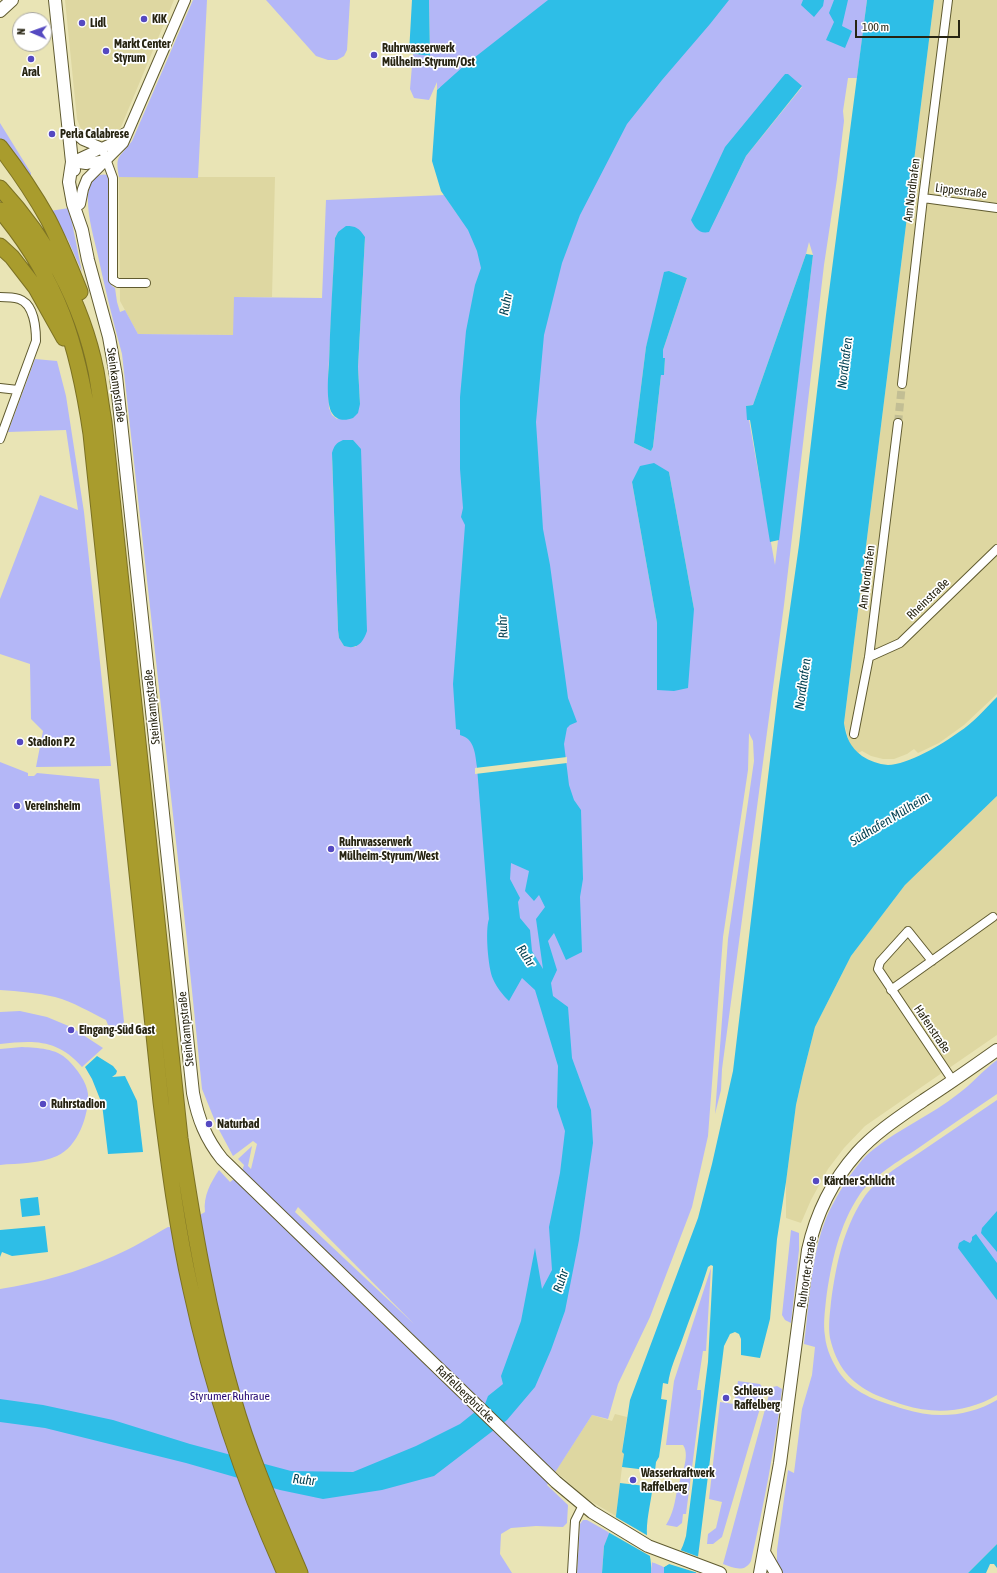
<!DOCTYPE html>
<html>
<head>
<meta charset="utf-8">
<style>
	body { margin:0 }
	#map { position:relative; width:997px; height:1573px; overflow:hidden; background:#e9e4b5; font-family:"Asap Condensed",sans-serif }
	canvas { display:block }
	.north { position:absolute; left:12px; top:12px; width:40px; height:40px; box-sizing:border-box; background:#fff; border:1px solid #a9a7a0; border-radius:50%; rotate:272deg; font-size:11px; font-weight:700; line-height:16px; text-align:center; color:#272412 }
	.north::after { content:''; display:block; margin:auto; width:14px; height:18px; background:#5549c1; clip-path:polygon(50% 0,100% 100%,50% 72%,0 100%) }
	.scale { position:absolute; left:855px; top:20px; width:105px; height:18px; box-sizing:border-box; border:2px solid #272412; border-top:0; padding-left:5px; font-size:12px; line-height:14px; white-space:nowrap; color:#272412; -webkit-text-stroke:3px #fff; paint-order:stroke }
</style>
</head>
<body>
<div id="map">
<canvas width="997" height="1573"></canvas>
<div class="north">N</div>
<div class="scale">100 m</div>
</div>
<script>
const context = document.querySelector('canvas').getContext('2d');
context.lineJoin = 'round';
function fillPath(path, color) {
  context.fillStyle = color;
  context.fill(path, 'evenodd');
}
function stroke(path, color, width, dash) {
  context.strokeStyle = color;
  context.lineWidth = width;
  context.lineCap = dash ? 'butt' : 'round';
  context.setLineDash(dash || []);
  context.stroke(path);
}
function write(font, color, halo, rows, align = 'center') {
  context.font = font + ' "Asap Condensed",sans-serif';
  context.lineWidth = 3.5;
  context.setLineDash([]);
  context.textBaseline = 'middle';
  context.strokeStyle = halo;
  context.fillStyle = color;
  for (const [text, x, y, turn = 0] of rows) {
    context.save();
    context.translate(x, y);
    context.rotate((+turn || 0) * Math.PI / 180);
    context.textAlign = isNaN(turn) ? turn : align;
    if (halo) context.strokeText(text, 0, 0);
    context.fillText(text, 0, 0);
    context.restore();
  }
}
const built = new Path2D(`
	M65,0H174L121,127L115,134L103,139H98L84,132L80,127L77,119Z
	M934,0H997V694L964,725L939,743L918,753L914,749L907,754L894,759H883L871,756L862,751L858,753L850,745L844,723Z
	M119,177H275L272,297H234V335L138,334L120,301Z
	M997,796V1035L865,1126L844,1148L828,1169L811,1200L801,1223L786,1218V1182L796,1105L803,1074L815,1027L851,956L905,885Z
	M615,1414L627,1417L622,1451L624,1454L622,1467L616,1516L582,1496L565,1479L555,1472L592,1415L612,1421Z`);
const green = new Path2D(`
	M193,0H207L198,178L119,177C115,154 119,159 132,141Z
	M266,0H350L347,50L344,56L337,60H328L316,56Z
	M429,0H867L857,78H848L843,111L844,121L837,179L824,265L784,605L722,1069L721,1090L715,1114L728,939L754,761L753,741L749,733L748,770L723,937L708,1136L692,1207L650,1317L618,1384L608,1419L592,1415L547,1485L568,1505L567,1523L563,1527L536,1526L511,1528L501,1534L500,1554L512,1573H0V1289C39,1283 78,1272 114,1256C133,1248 150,1237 168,1227L177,1228L205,1212C203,1196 211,1182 219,1170L230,1182L234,1179L238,1183L244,1165L238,1159L252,1146L248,1166L251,1169L257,1144L253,1141L233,1156L217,1126L202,1089L186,932L122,354C113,321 105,289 98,256C94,238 88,219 88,201C87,189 93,171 108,175L109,281L112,286L115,288L117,302L120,312L125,310L138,334L233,335L234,297L322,298L326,200L444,195L460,218L440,87L437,90V82L429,100L414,98L410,89L413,54L430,55ZM785,74L802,87L746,156L709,232ZM338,232L365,237L358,367L360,404L337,419L332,415L329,408L328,380L335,238ZM809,242L813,255L775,565L749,420L746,406L753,405L806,254ZM669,271L687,278L663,350V358L665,359L664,375H661L653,447L651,451L634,443L646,347ZM332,453L356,647L344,646L339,638L338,630ZM669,472L694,609L657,690V623L632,482ZM298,1207L414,1324L295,1212Z
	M0,123L31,173V180L0,138Z
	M69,208L82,272L68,240L50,211Z
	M35,359L57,361L66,396L84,512L111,766L36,767L43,731L31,719L30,664L0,654V599L40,495L78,510L66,430L8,432Z
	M0,762L28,773V776H34L37,773L99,779L124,1022L120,1027L108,1025L106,1020C90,1012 73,1002 55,997C37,993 19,991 0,990Z
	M20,1011L47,1017L71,1027L103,1048L82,1067C58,1039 34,1040 0,1044V1012Z
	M22,1047C38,1048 56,1048 68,1060C76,1068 87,1082 88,1094C89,1115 78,1147 57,1156C40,1164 18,1163 0,1165V1049Z
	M997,1060V1094C970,1112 943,1131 917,1149C900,1160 872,1177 860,1194C839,1225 831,1263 826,1300C825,1311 823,1324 825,1336C826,1349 833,1364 841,1375C856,1395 881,1402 904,1409C935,1419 968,1417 997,1400V1544L968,1573H783L777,1562V1550L788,1470L794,1473L802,1409L812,1375L815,1347L804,1344C809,1308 811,1258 824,1224C829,1209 838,1195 846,1181C854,1170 863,1157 874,1149C900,1128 932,1115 958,1094C972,1084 983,1070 997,1060Z
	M997,1100V1395C969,1412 935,1415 904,1405C882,1398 861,1391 846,1373C838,1363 833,1351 830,1338C828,1326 830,1313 831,1302C836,1265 843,1230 863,1199C875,1180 901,1165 919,1153C945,1135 971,1118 997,1100Z
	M791,1230L799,1233V1250L791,1323L785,1320L782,1315Z
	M711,1268L706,1351H703L697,1390H701V1398L686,1514H683L682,1523L677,1527L666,1525C673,1514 675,1502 677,1490C680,1478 691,1456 683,1445H666L674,1381Z
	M738,1381L760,1384L764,1389L763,1398L722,1537L713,1544H707L708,1534L716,1528L722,1502L709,1499L720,1402L734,1404Z
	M777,1386L782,1389C775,1447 764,1504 751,1561C745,1573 733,1568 723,1564L770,1391L773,1387Z
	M583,1520H587L610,1533L604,1546L602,1573H577L580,1524Z
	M652,1562L664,1567V1573H651Z`);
const water = new Path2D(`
	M412,0H429L430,56L409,53Z
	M548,0H729L710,24L662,80L627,124L580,215L562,263L544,335L536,422L543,529L550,565L568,698L577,722L570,725L567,728L564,744L569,785L574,800L581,810L583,879L580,897L582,952L566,960L554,933L548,941L557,970L551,983L553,996L568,1007L572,1058L591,1110L593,1143L579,1240L565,1311L551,1350L535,1387L507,1420L434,1476L382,1490L323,1499L280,1490L186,1463L45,1428L0,1422V1399L43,1405L113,1420L190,1444L291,1471L353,1472L416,1446L460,1424L485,1404L488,1396L503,1384L501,1376L521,1321L535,1248L542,1289L552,1270L549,1227L560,1173L565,1131L557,1107L558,1066L535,990L522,978L509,1001C502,994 497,988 493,979C488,968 485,929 489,919L477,767C475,754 475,739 460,735V730L456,729L453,684L465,525L461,517L463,508L460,469V397L466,331L475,285L481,268L477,251L468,230L441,191L432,161L437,90L465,65ZM511,863L529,871L525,891L534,901L539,895L545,907L536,919L543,969L532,951L530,930L520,918L518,902L520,898L510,879Z
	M803,0H824L823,6L814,17L801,5Z
	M834,0H848L842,26L852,31L845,48L826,40L834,22L829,13Z
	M867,0H934L844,723C846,737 850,747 862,756C870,761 878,764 888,765C907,765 943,744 959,732C973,723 985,709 997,697V796L905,885L851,956L815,1027L803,1074L796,1105L786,1182L777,1239L770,1319L760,1358L741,1355V1339L739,1334L735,1332L730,1334L724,1346L696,1573H664V1567C678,1559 682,1550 686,1536L708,1362L713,1266L711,1265L708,1267C700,1293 690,1317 681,1343C676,1356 670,1369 668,1384L663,1383L661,1399L667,1400L659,1457L656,1462L655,1471L622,1467L624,1454L622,1452L630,1400L698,1218L712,1164L733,1071L778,693L799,545L826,315Z
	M785,74H788L802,86L746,156L709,232C699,234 695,228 691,220L725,147Z
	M346,226C356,226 359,228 365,237L358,367L360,404L358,413L353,418C345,421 337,421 332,413C326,403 328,376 329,364C330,322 333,280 335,238L338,232Z
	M806,254L813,255L779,540L770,542L750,420H747L746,406L753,405Z
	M669,271L687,278L663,350V358H665L664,375H661L653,447L651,451L634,443L646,347L664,272Z
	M343,440H353L361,449L367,631C363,643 357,650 344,646L339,638L338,630L332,453C334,446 336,443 343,440Z
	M654,463L669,472L694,609L688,688L674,691L657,690V623L632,482L640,466Z
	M97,1056L113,1066L117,1071L116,1074L112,1077L125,1076L137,1101L143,1152L108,1154L102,1104L92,1079L85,1067Z
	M38,1197L40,1215L22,1217L20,1199Z
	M997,1211V1252L981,1233L982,1228Z
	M45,1226L48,1252L12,1256L2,1252L0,1257V1230Z
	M976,1234L997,1263V1300L958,1248L959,1243L964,1240L970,1243L972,1240V1237Z
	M620,1483L654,1487L652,1492C650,1506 646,1522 647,1536C648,1548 652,1560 651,1573H602L604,1546L616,1516Z
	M997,1544V1568L994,1564H990L986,1573H968Z`);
const pier = new Path2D(`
	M567,757V763L475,774V768Z
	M614,1516L650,1537L654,1563L652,1562L650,1556L608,1532Z
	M680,1550L699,1557L698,1573L669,1564L664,1567L662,1566Z`);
const minorTunnel = new Path2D(`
	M898,423L902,384`);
const minor = new Path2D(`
	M102,148L113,178V280L118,283H146
	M923,198L997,208
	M0,297C6,297 13,297 19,299C34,304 36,328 36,341L0,439
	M902,384L923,198L948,0
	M0,388L18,390
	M869,657L900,643L997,549
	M854,734L869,657L898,423
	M932,961L908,931L880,962L878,969L953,1081
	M891,990L993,917
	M572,1573L575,1521L583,1505`);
const tertiary = new Path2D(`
	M69,128L83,140L102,148
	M72,162L115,142L125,133
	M72,162L86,164L105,160
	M80,204L83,189L87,179L123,143L185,0`);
const secondary = new Path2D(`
	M55,0L72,162L74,170
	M0,11L12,0
	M72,162L69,182L73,204L82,230L88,260L109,337L116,376L193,1093C198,1119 206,1139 222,1159L556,1482L592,1512L648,1546L720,1573
	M765,1554L776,1573
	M760,1573L780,1463L808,1250C816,1214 833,1180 857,1153C876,1132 901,1116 924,1100C949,1084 973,1067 997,1050`);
const motorway = new Path2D(`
	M0,147C17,169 34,194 48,219C60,242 70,267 80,292
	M0,188C47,239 82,302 96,371C99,388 101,405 104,422L180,1138C193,1225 208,1313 233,1398C250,1458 276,1516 300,1573
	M0,210C59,280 78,345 91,434L161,1102C169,1165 177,1228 191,1290C212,1387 244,1482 285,1573
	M0,246L12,257L36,288L64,338`);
const markers = [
	[144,19,4,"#5549c1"],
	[82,23,4,"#5549c1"],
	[106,51,4,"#5549c1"],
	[374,55,4,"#5549c1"],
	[31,59,4,"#5549c1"],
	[52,134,4,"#5549c1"],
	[20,742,4,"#5549c1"],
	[17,806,4,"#5549c1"],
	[331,849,4,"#5549c1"],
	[71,1030,4,"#5549c1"],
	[43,1104,4,"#5549c1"],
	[209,1124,4,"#5549c1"],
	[816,1181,4,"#5549c1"],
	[726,1398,4,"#5549c1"],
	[633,1480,4,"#5549c1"]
];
const poiNames = [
	["KiK",152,19],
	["Lidl",90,23],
	["Markt Center",114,44],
	["Styrum",114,58],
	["Ruhrwasserwerk",382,48],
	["Mülheim-Styrum/Ost",382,62],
	["Aral",31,72,"center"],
	["Perla Calabrese",60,134],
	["Stadion P2",28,742],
	["Vereinsheim",25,806],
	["Ruhrwasserwerk",339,842],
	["Mülheim-Styrum/West",339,856],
	["Eingang-Süd Gast",79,1030],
	["Ruhrstadion",51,1104],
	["Naturbad",217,1124],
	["Kärcher Schlicht",824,1181],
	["Schleuse",734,1391],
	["Raffelberg",734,1405],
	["Wasserkraftwerk",641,1473],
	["Raffelberg",641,1487]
];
const streetNames = [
	["Am Nordhafen",912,190,-83],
	["Lippestraße",961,191,7],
	["Steinkampstraße",116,385,82],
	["Am Nordhafen",867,577,-83],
	["Rheinstraße",928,599,-44],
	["Steinkampstraße",152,707,-96],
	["Steinkampstraße",186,1029,-96],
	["Hafenstraße",932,1029,56],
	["Ruhrorter Straße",807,1272,-81],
	["Raffelbergbrücke",465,1394,44]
];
const parkNames = [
	["Styrumer Ruhraue",230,1396]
];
const waterNames = [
	["Ruhr",506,304,-79],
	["Nordhafen",845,363,-83],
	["Ruhr",503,627,-93],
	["Nordhafen",803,684,-82],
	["Südhafen Mülheim",890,819,-31],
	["Ruhr",526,956,57],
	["Ruhr",561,1281,-71],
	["Ruhr",304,1480,6]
];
fillPath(built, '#ded7a1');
fillPath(green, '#b4b7f7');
fillPath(water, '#2ebee7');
fillPath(pier, '#e9e4b5');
stroke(minorTunnel, '#c2be94', 8, [8, 4]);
stroke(minor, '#605b30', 10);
stroke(tertiary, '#605b30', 12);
stroke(secondary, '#605b30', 14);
stroke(motorway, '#7c7224', 17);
stroke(minor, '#fff', 8);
stroke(tertiary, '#fff', 10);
stroke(secondary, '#fff', 12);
stroke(motorway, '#a99c2d', 15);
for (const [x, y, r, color] of markers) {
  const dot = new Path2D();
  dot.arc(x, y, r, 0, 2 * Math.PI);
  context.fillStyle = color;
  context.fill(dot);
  stroke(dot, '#fff', 1.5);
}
write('bold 12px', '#272412', '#fff', poiNames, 'left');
write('12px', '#272412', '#fff', streetNames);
write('12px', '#250772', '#fff', parkNames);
write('italic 13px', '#044253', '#fff', waterNames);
</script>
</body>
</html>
